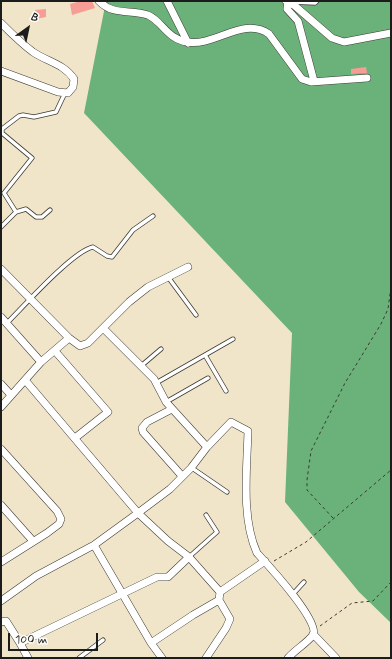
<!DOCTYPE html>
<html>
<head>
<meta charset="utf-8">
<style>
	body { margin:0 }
	#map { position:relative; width:392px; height:659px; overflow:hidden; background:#f0e5c9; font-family:Mynerve,sans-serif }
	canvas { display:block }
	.frame { position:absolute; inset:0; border:2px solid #1c1c1c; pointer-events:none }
	.north { position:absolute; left:8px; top:8px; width:40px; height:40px; -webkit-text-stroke:3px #fdfcf7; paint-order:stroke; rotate:33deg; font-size:11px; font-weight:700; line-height:16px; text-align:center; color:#1c1c1c }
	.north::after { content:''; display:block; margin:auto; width:14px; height:18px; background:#1c1c1c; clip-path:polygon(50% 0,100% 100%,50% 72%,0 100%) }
	.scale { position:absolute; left:8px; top:633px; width:90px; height:18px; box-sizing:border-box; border:2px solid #1c1c1c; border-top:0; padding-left:5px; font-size:12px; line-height:14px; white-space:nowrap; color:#1c1c1c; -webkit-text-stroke:3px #fdfcf7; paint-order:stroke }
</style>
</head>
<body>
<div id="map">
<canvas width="392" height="659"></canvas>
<div class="frame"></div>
<div class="north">B</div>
<div class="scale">100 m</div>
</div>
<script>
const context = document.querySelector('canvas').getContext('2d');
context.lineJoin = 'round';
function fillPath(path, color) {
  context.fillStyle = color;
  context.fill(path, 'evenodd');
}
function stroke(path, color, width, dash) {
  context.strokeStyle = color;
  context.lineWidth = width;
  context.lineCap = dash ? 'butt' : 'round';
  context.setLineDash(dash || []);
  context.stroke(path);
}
const forest = new Path2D(`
	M106,1H391V623L359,592L285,502L292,333L84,113Z`);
const building = new Path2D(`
	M81,1H92L95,8L72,15L70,4Z
	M46,9V17L36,19L35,10Z
	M366,67L367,73L351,74V69Z`);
const path = new Path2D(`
	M391,233V238
	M333,518L307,490V480L311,451L345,383L381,324L388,309L391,287
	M274,561L306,542L391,470
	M320,626L352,603L373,601L391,582`);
const lane = new Path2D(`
	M291,2L315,3L317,1
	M16,212L4,193L32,158L2,133V129L19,116L23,115L34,117L56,112L65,93
	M1,227L16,212L26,209L36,217H42L50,210
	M168,277L196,315
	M7,323C24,306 73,251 93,247L107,256L112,257L133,230L153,216
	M205,355L226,391
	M141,366L161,349
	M156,383L233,339
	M166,402L208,378
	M192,468L227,492
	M189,557L217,532L206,515
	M293,594L304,582
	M79,658L103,640`);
const street = new Path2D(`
	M99,1C113,16 131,9 148,15C163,22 167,39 187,42C215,47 243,16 269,34L302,79L311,82L367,78
	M167,1L188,43
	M286,1L295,6L332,38L344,42L391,33
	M288,1L287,9L298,21L314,81
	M1,23C11,33 21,43 33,52C48,62 64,64 74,79L73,87L68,93L58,92L1,71
	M1,269L69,338L80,346L88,343L129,302L148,287L188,267
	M1,317L41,362L1,407
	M55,351L108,412L75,438
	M41,362L69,338
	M25,380L138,513L168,541L189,557L220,592
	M1,384L11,395
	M172,409L147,422L142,428L143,432L182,476
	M207,447L231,422L248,431C247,469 241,518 257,553C267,564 321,622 313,635C307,643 295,650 288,658
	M1,449L57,511L61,519L59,524L47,533L1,562
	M1,505L33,541
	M94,545L151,643L162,658
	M1,601L36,576L94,545L138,513L170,489L191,468L207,447L166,402L154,379L103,328
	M1,622L6,621L20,643
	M313,634L336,658
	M151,643L193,615L219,600L220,592L265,561
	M28,658L20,643L157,577H168L189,557
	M206,658L226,628L230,619L219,600`);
fillPath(forest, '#6ab279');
fillPath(building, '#f89d95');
stroke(lane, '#3c3a36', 5);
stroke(street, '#3c3a36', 8);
stroke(path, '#3c3a36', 1, [3, 3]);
stroke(lane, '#fff', 3.5);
stroke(street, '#fff', 7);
</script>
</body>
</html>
